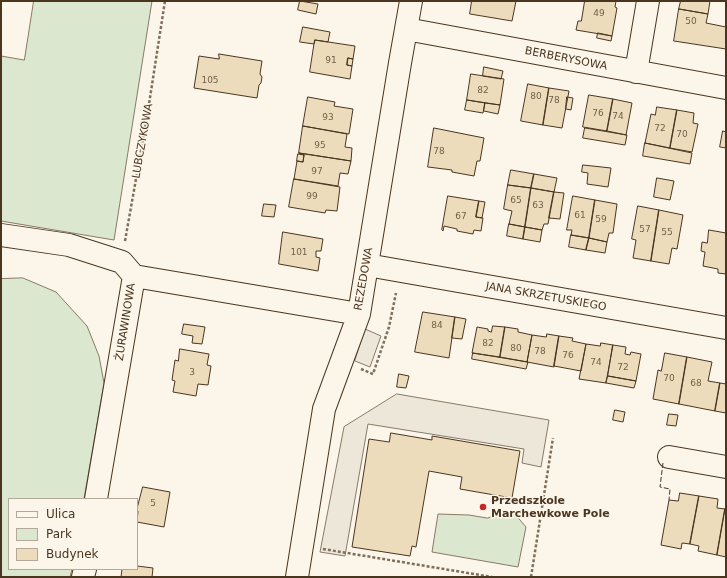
<!DOCTYPE html>
<html>
<head>
<meta charset="utf-8">
<style>
	body { margin:0 }
	#map { position:relative; width:727px; height:578px; overflow:hidden; background:#fbf6e9; font-family:"DejaVu Sans",sans-serif }
	canvas { display:block }
	.frame { position:absolute; inset:0; border:2px solid #4a3520; pointer-events:none }
	.legend { position:absolute; left:8px; top:498px; width:130px; height:72px; box-sizing:border-box; background:#fbf6e9; border:1px solid #b4a999; margin:0; padding:5px 7px; list-style:none; font-size:12px; color:#4a3520 }
	.legend li { display:flex; align-items:center; gap:8px; height:20px }
	.legend b { width:20px; border:1px solid #b4a999 }
</style>
</head>
<body>
<div id="map">
<canvas width="727" height="578"></canvas>
<div class="frame"></div>
<ul class="legend">
<li><b style="height:5px;background:#fbf6e9"></b>Ulica</li>
<li><b style="height:11px;background:#dce7d0"></b>Park</li>
<li><b style="height:11px;background:#ecdcbc"></b>Budynek</li>
</ul>
</div>
<script>
const context = document.querySelector('canvas').getContext('2d');
context.lineJoin = 'round';
function fillPath(path, color) {
  context.fillStyle = color;
  context.fill(path, 'evenodd');
}
function stroke(path, color, width, dash) {
  context.strokeStyle = color;
  context.lineWidth = width;
  context.lineCap = dash ? 'butt' : 'round';
  context.setLineDash(dash || []);
  context.stroke(path);
}
function write(font, color, halo, rows, align = 'center') {
  context.font = font + ' "DejaVu Sans",sans-serif';
  context.lineWidth = 3;
  context.setLineDash([]);
  context.textBaseline = 'middle';
  context.strokeStyle = halo;
  context.fillStyle = color;
  for (const [text, x, y, turn = 0] of rows) {
    context.save();
    context.translate(x, y);
    context.rotate((+turn || 0) * Math.PI / 180);
    context.textAlign = isNaN(turn) ? turn : align;
    if (halo) context.strokeText(text, 0, 0);
    context.fillText(text, 0, 0);
    context.restore();
  }
}
const green = new Path2D(`
	M34,1H152L114,240L1,221V56L24,60Z
	M23,278L56,292L87,326L99,356L104,383L84,499H9V569H72L70,577H1V279Z
	M506,512L514,513L526,527L518,567L432,552L438,514L469,515L487,518Z`);
const parking = new Path2D(`
	M365,329L381,336L370,367L355,361Z
	M397,394L549,420L541,467L522,463L524,449L368,424L345,556L320,552L344,427Z`);
const building = new Path2D(`
	M300,1L318,4L316,14L298,10Z
	M472,1H516L512,21L470,14Z
	M585,1H616L615,7L617,8L612,36L576,30L578,21H581Z
	M681,1H710L708,14L679,9Z
	M679,9L708,14L706,23L726,27V49L674,41Z
	M303,27L330,32L328,42L315,40L314,44L300,42Z
	M598,33L612,36L611,41L597,38Z
	M315,40L355,46L353,59L348,58L347,65L352,66L350,79L310,72Z
	M219,54L262,61L260,74L262,77L261,83L259,85L257,98L194,88L199,56L219,59Z
	M348,58L353,59L352,66L347,65Z
	M484,67L503,71L501,79L483,76Z
	M471,74L504,79L500,105L467,100Z
	M528,84L549,88L543,125L521,121Z
	M549,88L569,91L562,128L543,125Z
	M589,95L613,99L607,131L583,127Z
	M308,97L335,102L334,106L353,109L349,134L303,126Z
	M567,97L573,98L571,110L566,109Z
	M613,99L632,103L626,135L607,131Z
	M467,100L485,103L483,113L465,110Z
	M485,103L500,105L498,114L484,111Z
	M657,107L677,110L670,148L645,143L651,114L655,115Z
	M677,110L694,113L693,123L698,124L692,152L670,148Z
	M303,126L347,134L345,147L352,148L351,161L299,153Z
	M434,128L484,138L480,161H477L474,176L452,172V170L428,167Z
	M585,128L627,135L625,145L583,138Z
	M723,131L726,132V148L720,147Z
	M645,143L692,153L690,164L643,156Z
	M299,153L351,161L348,174L340,173L338,186L294,179L297,161L303,162L304,155Z
	M298,154L304,155L303,162L297,161Z
	M583,165L611,168L608,187L587,184L588,173L582,172Z
	M511,170L534,174L531,188L508,185Z
	M534,174L557,178L554,192L531,188Z
	M657,178L674,181L670,200L654,197Z
	M294,179L340,187L337,211L326,210L325,213L289,207Z
	M508,185L531,188L525,227L509,224L512,211L504,209Z
	M531,188L554,192L548,224H544L542,230L525,227Z
	M554,192L564,193L560,219L549,218Z
	M448,196L479,201L476,217L483,218L481,231L474,230L473,234L457,231V229L444,226L443,231L442,230Z
	M573,196L595,200L589,238L571,235L572,230H567Z
	M595,200L617,204L613,233H609L607,242L589,238Z
	M479,201L485,202L482,218L476,217Z
	M264,204L276,205L274,217L262,216Z
	M638,206L659,210L651,261L633,258L636,240L632,239Z
	M659,210L683,215L677,249L672,248L669,264L651,261Z
	M509,224L525,227L523,239L507,236Z
	M525,227L542,230L540,242L523,239Z
	M709,230L726,233V274L718,273V269L703,266L705,252L701,251L702,242L707,243Z
	M283,232L323,239L321,251H316V257L320,258L318,271L279,264Z
	M571,235L589,238L586,250L569,247Z
	M589,238L607,242L605,253L586,250Z
	M423,312L455,317L449,358L415,352Z
	M455,317L466,319L462,339L452,338Z
	M184,324L205,327L202,344L192,343L193,336L182,334Z
	M493,326L505,327L500,357L472,353L477,327L488,329V331L491,332Z
	M505,327L518,329V332L532,335L527,362L500,357Z
	M547,334L559,336L554,367L527,362L532,335L546,337Z
	M559,336L573,338L572,341L586,344L581,371L554,366Z
	M601,343L613,345L606,383L579,379L586,344L600,346Z
	M613,345L626,347L625,354L630,355L631,352L641,354L636,381L608,376Z
	M180,349L209,354L207,365L211,366L208,385L198,384L196,396L173,392L175,381L172,380L175,360L178,361Z
	M473,353L528,362L526,369L472,359Z
	M665,353L687,357L679,404L653,399L658,370L661,371Z
	M687,357L712,362L708,381L720,383L715,411L679,404Z
	M399,374L409,376L406,388L397,387Z
	M608,376L636,381L634,388L606,383Z
	M720,383L726,384V413L715,411Z
	M615,410L625,412L623,422L613,420Z
	M669,414L678,415L676,426L667,425Z
	M391,433L432,440V436L520,451L512,498L460,489L462,477L429,471L416,547L412,546L410,556L352,547L369,439L389,442Z
	M143,487L170,492L164,527L137,522L138,511L137,510Z
	M680,493L699,496L690,544L682,543L681,549L661,545L669,500L678,501Z
	M699,496L718,499L717,508L725,509L717,555L698,551L699,546L690,544Z
	M725,509L726,510V557L717,555Z
	M137,566L153,568L152,577H121L122,569H137Z`);
const path = new Path2D(`
	M125,241L147,117L165,1
	M361,369L373,374L389,327L396,293
	M323,549L492,577
	M531,577L553,438`);
const minor = new Path2D(`
	M406,29L726,88
	M636,72L648,1
	M1,235L69,245L122,262L134,276
	M367,265L726,328
	M134,276L359,314
	M669,457L726,467
	M96,499L134,276
	M83,577L85,569
	M297,577L324,409L359,314L400,63L411,1`);
const fence = new Path2D(`
	M663,463L660,487L670,489L669,500`);
const markers = [
	[483,507,4,"#c62828"]
];
const numberNames = [
	["49",599,14],
	["50",691,22],
	["91",331,61],
	["105",210,81],
	["82",483,91],
	["80",536,97],
	["78",554,101],
	["76",598,114],
	["74",618,117],
	["93",328,118],
	["72",660,129],
	["70",682,135],
	["95",320,146],
	["78",439,152],
	["97",317,172],
	["99",312,197],
	["65",516,201],
	["63",538,206],
	["61",580,216],
	["67",461,217],
	["59",601,220],
	["57",645,230],
	["55",667,233],
	["101",299,253],
	["84",437,326],
	["82",488,344],
	["80",516,349],
	["78",540,352],
	["76",568,356],
	["74",596,363],
	["72",623,368],
	["3",192,373],
	["70",669,379],
	["68",696,384],
	["5",153,504]
];
const streetNames = [
	["BERBERYSOWA",566,59,11],
	["LUBCZYKOWA",143,141,-80],
	["REZEDOWA",364,279,-80],
	["JANA SKRZETUSKIEGO",546,297,10],
	["ŻURAWINOWA",126,322,-81]
];
const poiNames = [
	["Przedszkole",491,501],
	["Marchewkowe Pole",491,514]
];
fillPath(green, '#dce7d0');
stroke(green, '#887966', 1);
fillPath(parking, '#ede7d9');
stroke(parking, '#887966', 1);
fillPath(building, '#ecdcbc');
stroke(building, '#4a3520', 1);
stroke(minor, '#4a3520', 24);
stroke(path, '#7f6f5c', 2.5, [3, 2]);
stroke(minor, '#fbf6e9', 22);
stroke(fence, '#4a3520', 1, [5, 2]);
for (const [x, y, r, color] of markers) {
  const dot = new Path2D();
  dot.arc(x, y, r, 0, 2 * Math.PI);
  context.fillStyle = color;
  context.fill(dot);
  stroke(dot, '#fbf6e9', 1.5);
}
write('9px', '#725f47', null, numberNames);
write('11px', '#4a3520', '#fbf6e9', streetNames);
write('bold 11px', '#4a3520', '#fbf6e9', poiNames, 'left');
</script>
</body>
</html>
